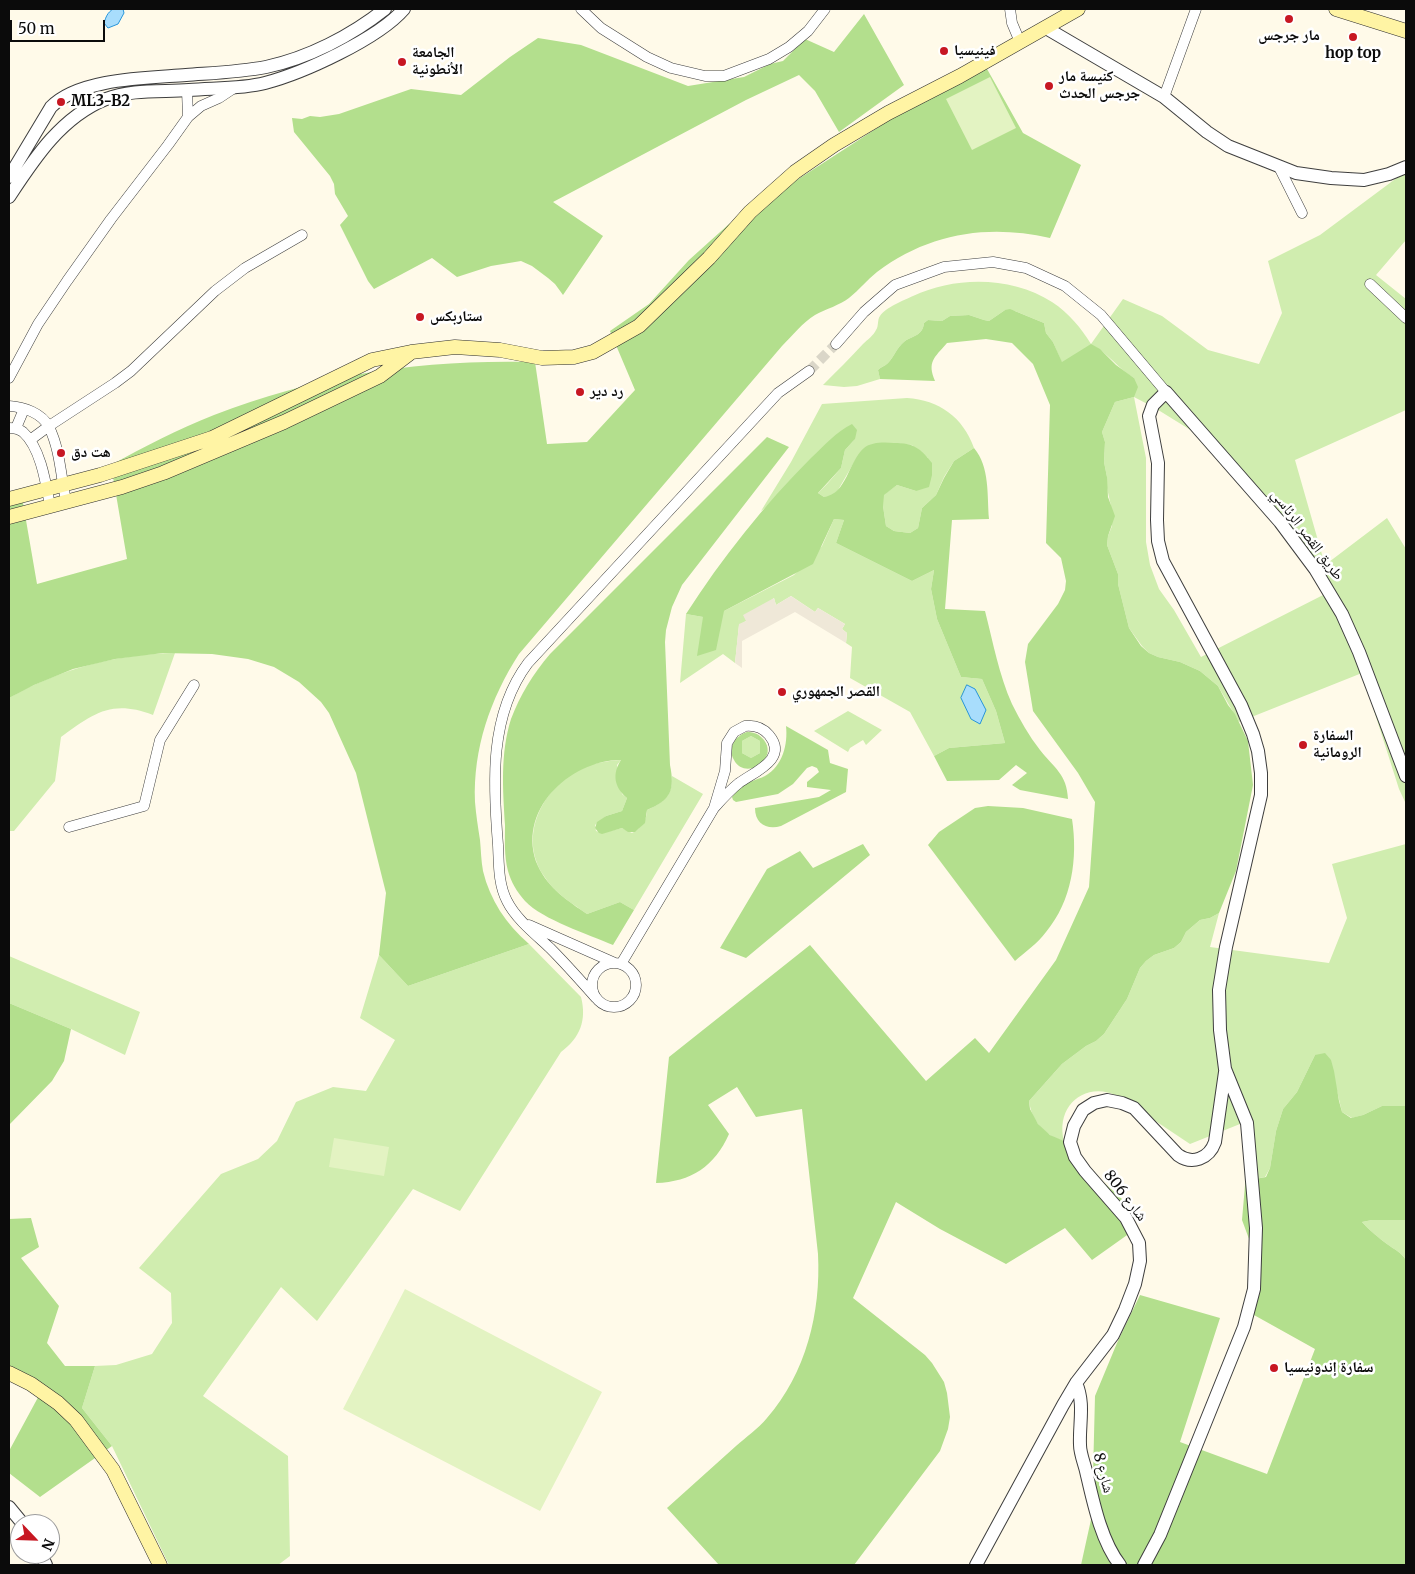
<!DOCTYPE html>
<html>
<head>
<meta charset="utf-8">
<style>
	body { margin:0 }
	#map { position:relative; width:1415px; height:1574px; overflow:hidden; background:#fffae9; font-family:Merriweather,serif }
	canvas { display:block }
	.frame { position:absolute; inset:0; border:10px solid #0b0b0b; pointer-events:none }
	.north { position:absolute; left:10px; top:1514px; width:50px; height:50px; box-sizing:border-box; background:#fff; border:1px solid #9d9d9d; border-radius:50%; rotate:114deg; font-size:14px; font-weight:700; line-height:20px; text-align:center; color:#0b0b0b }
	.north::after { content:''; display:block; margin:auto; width:18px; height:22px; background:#c71722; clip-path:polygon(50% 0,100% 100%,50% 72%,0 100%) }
	.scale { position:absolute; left:10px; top:20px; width:95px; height:22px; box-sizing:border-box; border:2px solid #0b0b0b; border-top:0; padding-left:6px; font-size:15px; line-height:18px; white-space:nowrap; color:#0b0b0b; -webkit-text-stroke:4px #fff; paint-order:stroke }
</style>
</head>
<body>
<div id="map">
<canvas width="1415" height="1574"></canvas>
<div class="frame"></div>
<div class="north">N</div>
<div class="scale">50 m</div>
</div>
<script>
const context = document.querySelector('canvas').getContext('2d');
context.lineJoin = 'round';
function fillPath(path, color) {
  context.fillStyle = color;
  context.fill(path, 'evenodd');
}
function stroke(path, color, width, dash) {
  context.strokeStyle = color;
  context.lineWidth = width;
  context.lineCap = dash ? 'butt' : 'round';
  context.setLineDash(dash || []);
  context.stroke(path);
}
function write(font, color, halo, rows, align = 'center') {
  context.font = font + ' Merriweather,"Noto Naskh Arabic",serif';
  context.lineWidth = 5;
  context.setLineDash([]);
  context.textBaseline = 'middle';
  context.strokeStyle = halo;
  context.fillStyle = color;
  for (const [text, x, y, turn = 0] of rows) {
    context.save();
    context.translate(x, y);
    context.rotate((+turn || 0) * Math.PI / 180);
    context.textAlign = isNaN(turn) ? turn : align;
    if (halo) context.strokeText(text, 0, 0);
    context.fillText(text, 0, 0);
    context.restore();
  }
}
const green = new Path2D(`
	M1406,171V240L1376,275L1406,299V410L1295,460L1325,565L1387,518L1406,549V804L1399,789L1362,673L1239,722L1218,686L1200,671L1180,662L1158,657L1149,653L1142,646L1129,628L1118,584V574L1107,545L1108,536L1112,526L1111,506L1107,488V477L1104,462L1105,442L1102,432L1115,402L1134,397V378C1118,369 1108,352 1091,345L1062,363L1053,342L1046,333L1044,323L1015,311L1005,310L989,321L984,320L969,315L950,316L942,321L928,320L924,323C923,335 913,336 905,341C896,348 895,356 888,363C885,366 881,367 878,370L880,379L857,386L844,387L823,385C836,372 850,358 863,344C867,340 874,335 876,330C879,326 877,320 880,316C885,308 904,300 913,296C955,276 1012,276 1052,302C1069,313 1081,328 1091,344L1123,299L1162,316L1208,350L1259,364L1282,313L1268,261L1320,235ZM1134,397L1155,408L1197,434L1254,483L1289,523L1331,591L1201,657L1174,610L1159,589L1150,565L1146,542V458Z
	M907,398C939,400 963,417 974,448L954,461L944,477L936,495L922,508L918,528L910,533L894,531L886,526L883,506V495L897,485L916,491L928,458L912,445L894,443H877L856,459L838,490L831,496L824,497L818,493L827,484L841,468L845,450L855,439L761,511L791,462L822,404Z
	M834,519L844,520L836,543L912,581L934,570L931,589L937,619L961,677L982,679L996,711L1005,743L949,748L934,756L910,712L850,678L852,647L846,643L847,633L842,629L845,624L818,608L815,612L791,596L776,605L774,598L746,621L739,625L735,663L723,654L680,683L686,614L703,617L724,611L794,575L822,546Z
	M175,653L153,715C111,699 93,714 61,737L55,781L14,831H9V698C59,669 117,654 175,653Z
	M848,711L882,730L866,745L863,740L850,748L848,752L814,731Z
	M751,736L760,741V753L751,758L742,753V741Z
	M621,760L617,765L622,794L627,798L622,811L606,816L595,825L596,831L602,833L622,828L632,833C641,829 647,820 647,810C663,803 673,795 672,776L703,794L634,910L620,902L587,914C572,903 554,893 544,876C517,836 543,786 583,768C596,762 608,761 621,760Z
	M1406,844V1106H1382L1363,1115L1352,1118L1342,1112L1337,1091L1315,1055L1297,1092L1283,1109L1276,1131L1270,1168L1265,1177L1255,1179L1250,1120L1190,1144L1118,1096C1085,1080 1055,1106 1064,1141C1044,1135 1032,1122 1029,1101L1062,1064L1086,1046L1096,1041L1104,1034L1127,999L1140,968L1146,961L1154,955L1174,948L1181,942L1186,932L1200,920L1210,918L1219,913L1210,947L1329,963L1347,918L1332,864Z
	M529,944L581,997C587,1020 580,1038 561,1052L460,1211L413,1189L317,1321L281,1287L203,1396L288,1456L290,1556L278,1565H169L112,1446L82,1408L95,1366L116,1365L152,1354L172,1323L171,1293L139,1268L221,1174L258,1159L277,1141L296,1102L333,1087L366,1091L395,1040L360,1018L379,955L408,986Z
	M9,956L140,1012L125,1055L71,1029L9,1003Z
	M1372,1220H1406V1260C1401,1252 1395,1250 1387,1244C1378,1237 1370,1231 1362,1222Z`);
const forest = new Path2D(`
	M864,14L904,85L839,132L815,91L799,75L746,100L553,202L603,236L563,295L555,284L548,278L532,266L521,261L491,266L457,277L432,258L374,289L368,281L340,225L348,216L335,194L334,184L330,176L294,132L292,118L302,119L310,116L320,117L339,114L411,89L461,95L510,57L538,38L581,45L688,86L744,77L770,64L783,61L805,39L834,52Z
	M982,60L1023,133L1081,165L1050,238C988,224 929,233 877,272C867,280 859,290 849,298C840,305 826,309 815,315C803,322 792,336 782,346L519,654C490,699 473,749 475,802C476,815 478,827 480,840C481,850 481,860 483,871C490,900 506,924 529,944L408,986L379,955L386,893L356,773L329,713L321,702L299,682L274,667L248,659L212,654L163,653L115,659L73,669L34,685L9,698V500L22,497L37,584L127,559L111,465C144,447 178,429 214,415C320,374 422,359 535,362L547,444L587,442L635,390L610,331L649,304L689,260L729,224Z
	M1010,309L1044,323L1046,333L1053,342L1062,362L1091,344L1100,349L1116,365L1134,378L1138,387L1134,397L1115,402L1102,432L1105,442L1104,462L1107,477L1108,497L1115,516L1108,536L1107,545L1118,574V584L1129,628L1141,646L1149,653L1158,657L1180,662L1200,671L1218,686L1228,705L1235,714L1248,741L1253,785L1236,871L1219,913L1210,918L1200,920L1186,932L1181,942L1174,948L1154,955L1146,961L1140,968L1127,999L1104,1034L1096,1041L1086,1046L1062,1064L1029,1101L1030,1109L1038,1124L1050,1135L1064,1141L1078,1159L1122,1199L1137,1228L1092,1260L1065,1228L1006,1264L940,1229L896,1202L853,1298L925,1355L932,1363L944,1382L947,1393L950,1417L948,1429L940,1451L854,1565H719L667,1508C690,1487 713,1467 736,1446C746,1437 758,1429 767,1418C806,1373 821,1313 818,1254L802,1109L756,1117L737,1087L708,1105L729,1134C715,1166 691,1182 656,1183L669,1057L810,945L926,1081L975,1038L989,1053L1056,960L1089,887L1095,802L1078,773L1033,711L1025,662L1028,644L1058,604L1065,590L1066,581L1061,558L1046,543L1050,405L1033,364L1012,343L986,339L947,343C934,358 927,362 935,381L880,379L878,370C881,367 885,366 888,363C895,356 896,348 905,341C913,336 923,335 924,323L928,320L942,321L950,316L969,315L984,320L989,321L1005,310Z
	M852,424L857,430L855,439L845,450L841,468L818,493L824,497C847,494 848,462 864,448C871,442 884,442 894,443C914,443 920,448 932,463V475L929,487L916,491L897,485L884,495L883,506L886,526L894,531L910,533L918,528L922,508L936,495L944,478L954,461L974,448C990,467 987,495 989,519L952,520L945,609L985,611C993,642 999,675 1012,704C1020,720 1029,736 1040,750C1054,768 1067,774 1068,799L1020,790L1012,785L1027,773L1016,765L999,780L947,781L934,756L949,748L1005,743L996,711L982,679L961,677L937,619L931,589L934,570L912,581L836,543L844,520L834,519L813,564L724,611L716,650L697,656L703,617L686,614C722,558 764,505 811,458C824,446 836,432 852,424Z
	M767,437L789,447L682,585L672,607L666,630L665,642L670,765C675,790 671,800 647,810L645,823L635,832H628L622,828L602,834L599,833L595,828L597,822L606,816L622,811L627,798C614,787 612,774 621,760C569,760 515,812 538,866C548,888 568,901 587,914L620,902L634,910L613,945C588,934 543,920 525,901C517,892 511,882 508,871C504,856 505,840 505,825C503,790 500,754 511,719C520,695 533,674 550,654Z
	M786,726L828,750L830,763L848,769L846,792L781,826C767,830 755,824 755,808L819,797L831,790L807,787V782L819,772L817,768L812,766L807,768L793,784L778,794L736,802L733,800L732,797C735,794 737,790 740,788C748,781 757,780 765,776C783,766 788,744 786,726Z
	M747,732C754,732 759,734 764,740C779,760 745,781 734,760C727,748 735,736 747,732ZM751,736L760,741V753L751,758L742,753V741Z
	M988,806L1023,808L1072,819C1078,858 1072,901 1046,932C1038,943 1025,952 1015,961L928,845L939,832L975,808Z
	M863,844L870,855L746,958L720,948L767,869L800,851L813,868Z
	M9,1003L71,1029L64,1061L52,1081L9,1125Z
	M1325,1053L1331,1060L1334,1071L1339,1101L1342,1112L1351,1118L1363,1115L1382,1106H1406V1220H1372L1362,1222C1370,1231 1378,1237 1387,1244C1395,1250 1401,1252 1406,1260V1565H1081L1092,1515L1095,1396L1117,1343L1140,1295L1220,1318L1180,1442L1267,1474L1315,1349L1245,1310L1252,1247L1242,1220L1246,1174L1255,1179L1266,1177L1270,1168L1276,1131L1283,1109L1297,1092L1315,1055Z
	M31,1218L39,1247L21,1258L59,1306L47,1343L65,1366H95L82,1408L112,1446L40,1497L9,1473V1451L42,1390L9,1372V1219Z`);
const pitch = new Path2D(`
	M990,77L1016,128L972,150L946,99Z
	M334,1138L389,1147L384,1176L329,1167Z
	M405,1289L602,1392L540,1511L343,1409Z`);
const plaza = new Path2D(`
	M791,596L815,612L818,608L845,624L842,629L847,633L846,643L795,612L742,641V668L735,663L739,624L746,621L743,615L774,598L776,605Z`);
const water = new Path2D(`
	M113,9H123L124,13L118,24L108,28L104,23C106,17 107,13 113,9Z
	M967,685L975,689L986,710L980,724L971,719L961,698Z`);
const minorTunnel = new Path2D(`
	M809,371L836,344`);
const minor = new Path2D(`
	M581,9L601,28L647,57L671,68L705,76H724L769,59L789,47L808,31L825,9
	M1010,9L1012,23L1020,42
	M187,90L188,117
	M1164,97L1196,9
	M1279,167L1302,213
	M1370,284L1406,318
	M836,344L864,312L895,285L944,267L993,262L1026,268L1065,286L1101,315L1166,392
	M9,378L38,324L67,281L111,219L168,145L188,117L201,106L219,98L234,88
	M9,406C24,407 42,413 49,427C60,449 61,477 66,501
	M9,428C14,428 19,429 23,432C41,448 46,484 50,506
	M16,428L24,409
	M30,440L49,426L115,383L131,371L215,291L245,268L302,235
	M745,726C754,725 763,728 769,735C789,759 754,772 739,783C730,790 722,799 714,808L725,771L727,743L734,732Z
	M69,827L144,806L160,740L194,685
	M529,925L615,963
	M592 985a22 22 0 1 1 44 0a22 22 0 1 1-44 0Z
	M621,964L714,808
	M596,998C581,981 566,964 550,948C535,934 516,919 507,901C498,884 499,863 498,845C493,783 489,715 528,663L778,393L809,371`);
const tertiary = new Path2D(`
	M1046,28L1164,97L1207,132L1228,146L1296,173L1331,178L1364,180L1389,174L1406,167
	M9,177L51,107C79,78 148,78 186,75C212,73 240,72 266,67C308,58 351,36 385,9
	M9,197C34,159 61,117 106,99C131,89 162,92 189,90C213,88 242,89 265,83C303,73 378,39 404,9
	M1076,1383C1085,1403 1079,1424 1080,1445C1080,1453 1084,1463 1086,1471C1093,1501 1101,1541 1120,1565
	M9,1507L23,1524
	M41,1554L46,1565
	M976,1565L1063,1405L1076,1383L1113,1335L1125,1310L1135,1284L1140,1261L1139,1243L1126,1218L1085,1171L1075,1157L1070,1142L1074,1126L1083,1110L1094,1103L1107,1100L1122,1103L1134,1108L1178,1155C1192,1165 1209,1159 1215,1142L1225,1072
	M1144,1565L1160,1535L1244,1327L1254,1289L1256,1228L1247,1123L1225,1069L1220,1030L1219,990L1226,947L1261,795V773L1258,751L1253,734L1241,705L1163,561L1158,541L1157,520L1158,463L1149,416L1153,405L1166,392L1280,522L1315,569L1342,614L1359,652L1406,776`);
const secondary = new Path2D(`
	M1336,9L1406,31
	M9,499L100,475L212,438L372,360L411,352L455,347L500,350L542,358L574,357L593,352L639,326L709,258L750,212L795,172L834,145L888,113L960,76L1078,9
	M9,517L122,487L163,473L284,422L380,376L409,354
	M9,1373L31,1384L58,1403L76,1420L113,1470L160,1565`);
const markers = [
	[1289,19,5,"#c71722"],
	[1353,37,5,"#c71722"],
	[944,51,5,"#c71722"],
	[402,62,5,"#c71722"],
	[1049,86,5,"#c71722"],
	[61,102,5,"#c71722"],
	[420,317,5,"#c71722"],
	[580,392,5,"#c71722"],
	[61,453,5,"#c71722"],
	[782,692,5,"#c71722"],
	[1303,745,5,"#c71722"],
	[1274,1368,5,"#c71722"]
];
const poiNames = [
	["مار جرجس",1289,36,"center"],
	["فينيسيا",954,51],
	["الجامعة",412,53],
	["الأنطونية",412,70],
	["hop top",1353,54,"center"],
	["كنيسة مار",1059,77],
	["جرجس الحدث",1059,94],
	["ML3-B2",71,102],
	["ستاربكس",430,317],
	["رد دير",590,392],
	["هت دق",71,453],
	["القصر الجمهوري",792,692],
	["السفارة",1313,736],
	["الرومانية",1313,753],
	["سفارة إندونيسيا",1284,1368]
];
const streetNames = [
	["طريق القصر الرئاسي",1307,535,53],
	["شارع 806",1125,1196,52],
	["شارع 8",1103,1473,75]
];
fillPath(green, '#d0edaf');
fillPath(forest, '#b3df8d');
fillPath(pitch, '#e3f3c2');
fillPath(plaza, '#efe8d8');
fillPath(water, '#a8ddfc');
stroke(water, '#2895d9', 1);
stroke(minorTunnel, '#dad6c8', 10, [10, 5]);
stroke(minor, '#3e3e3e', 11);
stroke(tertiary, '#3e3e3e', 14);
stroke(secondary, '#2d2d2d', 15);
stroke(minor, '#fff', 10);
stroke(tertiary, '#fff', 12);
stroke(secondary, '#fff4a4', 14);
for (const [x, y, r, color] of markers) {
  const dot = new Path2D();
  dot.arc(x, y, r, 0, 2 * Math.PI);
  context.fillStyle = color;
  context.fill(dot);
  stroke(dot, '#fff', 2);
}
write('bold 15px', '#0b0b0b', '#fff', poiNames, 'left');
write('15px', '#0b0b0b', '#fff', streetNames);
</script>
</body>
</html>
